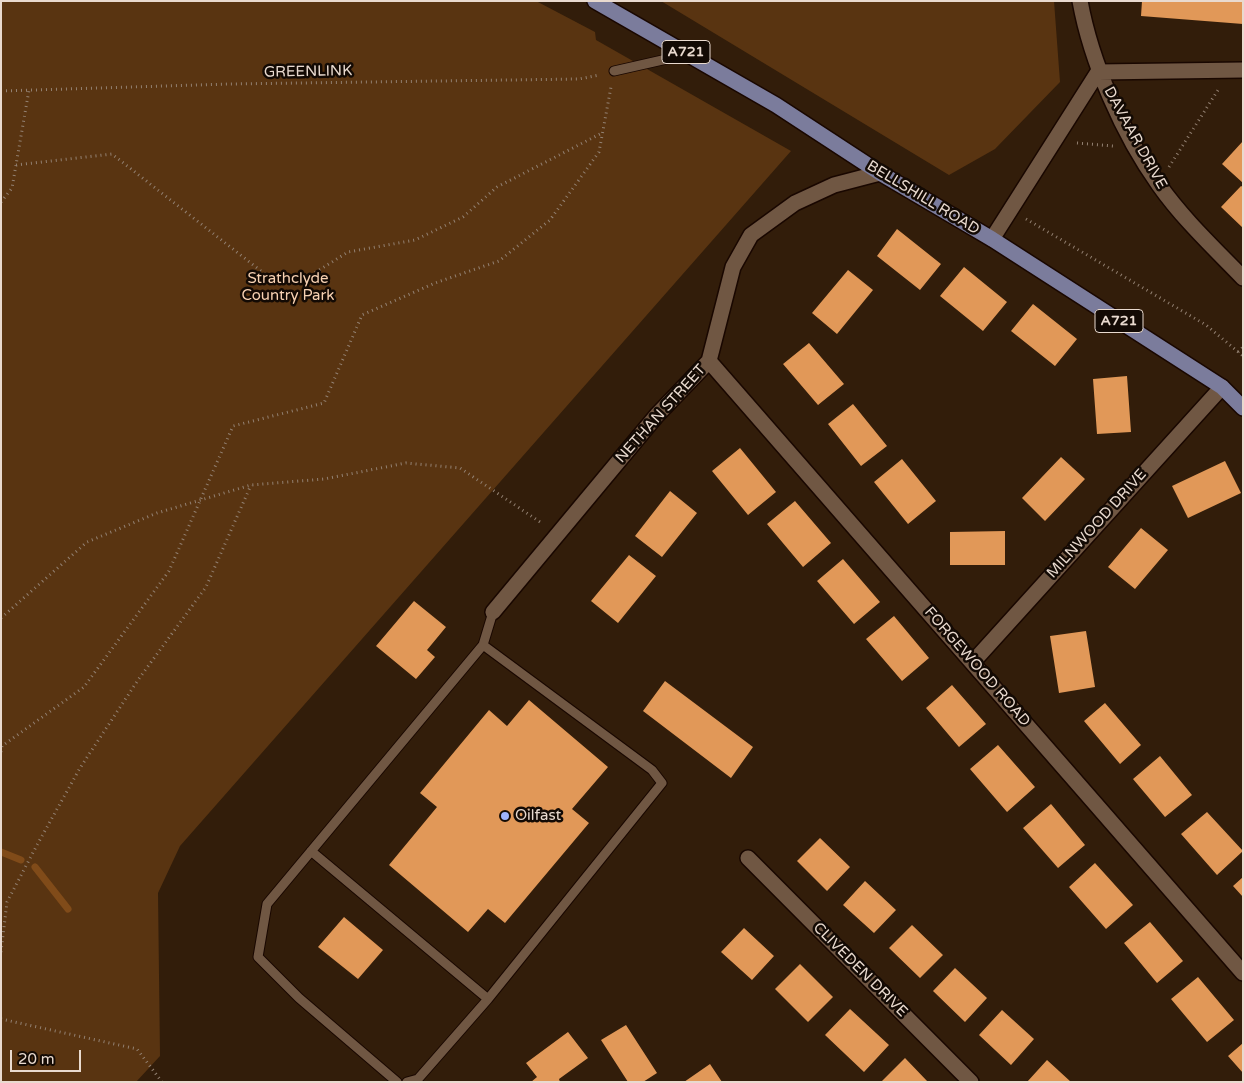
<!DOCTYPE html>
<html>
<head>
<meta charset="utf-8">
<style>
	body { margin:0 }
	#map { position:relative; width:1244px; height:1083px; overflow:hidden; background:#321d0a; font-family:"Varela Round",sans-serif }
	canvas { display:block }
	.frame { position:absolute; inset:0; border:2px solid #e9dacf; pointer-events:none }
	.scale { position:absolute; left:10px; top:1050px; width:71px; height:22px; box-sizing:border-box; border:2px solid #e9dacf; border-top:0; padding-left:6px; font-size:15px; line-height:18px; white-space:nowrap; color:#e9dacf; -webkit-text-stroke:4px #130a04; paint-order:stroke }
</style>
</head>
<body>
<div id="map">
<canvas width="1244" height="1083"></canvas>
<div class="frame"></div>
<div class="scale">20 m</div>
</div>
<script>
const context = document.querySelector('canvas').getContext('2d');
context.lineJoin = 'round';
function fillPath(path, color) {
  context.fillStyle = color;
  context.fill(path, 'evenodd');
}
function stroke(path, color, width, dash) {
  context.strokeStyle = color;
  context.lineWidth = width;
  context.lineCap = dash ? 'butt' : 'round';
  context.setLineDash(dash || []);
  context.stroke(path);
}
function write(font, color, halo, rows, align = 'center') {
  context.font = font + ' "Varela Round",sans-serif';
  context.lineWidth = 5;
  context.setLineDash([]);
  context.textBaseline = 'middle';
  context.strokeStyle = halo;
  context.fillStyle = color;
  for (const [text, x, y, turn = 0] of rows) {
    context.save();
    context.translate(x, y);
    context.rotate((+turn || 0) * Math.PI / 180);
    context.textAlign = isNaN(turn) ? turn : align;
    if (halo) context.strokeText(text, 0, 0);
    context.fillText(text, 0, 0);
    context.restore();
  }
}
const green = new Path2D(`
	M1,1H536L595,32L596,40L791,151L180,846L158,893L160,1056L136,1082H1Z
	M661,1H1054L1060,82L995,149L949,175Z`);
const stream = new Path2D(`
	M1,852L21,860
	M35,867L68,909`);
const building = new Path2D(`
	M1142,1H1243V24L1141,16Z
	M1243,141V183L1222,164Z
	M1241,186L1243,187V228L1221,207Z
	M897,229L941,264L920,290L877,256Z
	M964,267L1007,302L983,331L940,296Z
	M848,270L873,290L837,334L812,313Z
	M1033,304L1077,339L1055,366L1011,331Z
	M809,343L844,384L818,405L783,364Z
	M1127,376L1131,432L1097,434L1093,379Z
	M853,404L887,446L861,466L828,424Z
	M740,448L776,492L748,515L712,471Z
	M1061,457L1085,479L1045,521L1022,498Z
	M902,459L936,501L908,524L874,482Z
	M1225,461L1241,493L1188,518L1172,486Z
	M670,491L697,513L662,557L635,536Z
	M795,501L831,543L803,567L767,524Z
	M1141,528L1168,550L1135,589L1108,567Z
	M1005,531V565H950V532Z
	M629,555L656,576L618,623L591,601Z
	M843,559L880,602L854,624L817,581Z
	M414,601L446,627L427,650L435,657L416,679L376,646Z
	M894,616L929,658L902,681L866,639Z
	M1086,631L1095,687L1059,693L1050,636Z
	M665,681L753,747L731,778L643,711Z
	M952,685L986,724L959,747L926,708Z
	M529,700L608,767L572,809L589,823L505,923L488,909L468,932L389,865L437,807L420,793L489,710L507,726Z
	M1105,703L1141,745L1120,764L1084,721Z
	M998,745L1035,787L1007,812L970,769Z
	M1160,756L1192,795L1165,817L1133,779Z
	M1051,804L1085,845L1058,868L1023,828Z
	M1207,812L1243,851L1217,875L1181,834Z
	M820,838L850,867L827,891L797,861Z
	M1095,863L1133,905L1106,929L1069,887Z
	M1243,877V897L1233,886Z
	M865,881L896,910L874,933L843,905Z
	M344,917L383,950L358,979L318,947Z
	M1150,922L1183,961L1157,983L1124,943Z
	M912,925L943,955L920,978L889,948Z
	M744,928L774,956L752,980L721,952Z
	M800,964L833,997L808,1022L775,989Z
	M955,968L987,998L965,1022L933,991Z
	M1198,977L1234,1020L1207,1042L1171,999Z
	M850,1009L889,1045L864,1072L825,1035Z
	M1002,1010L1034,1039L1011,1065L979,1035Z
	M626,1025L657,1073L643,1082H628L601,1040Z
	M568,1032L588,1058L559,1079L560,1082H531L537,1077L526,1063Z
	M1243,1043V1073L1228,1056Z
	M905,1058L928,1082H881Z
	M1047,1060L1071,1082H1027Z
	M710,1064L722,1082H684Z`);
const path = new Path2D(`
	M1,91L230,84L579,79L599,75
	M1077,143L1113,146
	M16,165L112,154L266,275L300,282L348,252L415,240L463,217L497,187L602,133
	M1169,167L1218,90
	M1,202L12,188L29,90
	M1026,219L1206,325L1243,356
	M1238,352L1243,347
	M1,618L87,542L157,513L251,485L324,479L406,463L460,468L543,524
	M1,752L2,746L84,687L169,571L233,426L324,403L362,315L435,283L499,261L550,220L599,152L611,87
	M1,952L7,902L37,845L80,768L138,680L206,587L251,485
	M1,1019L137,1049L162,1082`);
const service = new Path2D(`
	M614,71L689,54
	M311,851L488,999
	M397,1082L299,998L258,957L267,904L483,645L493,612
	M407,1082L418,1079L488,999L662,783L652,770L483,645`);
const minor = new Path2D(`
	M1080,1C1091,62 1123,135 1159,185C1183,219 1214,248 1243,278
	M992,239L1098,72L1243,70
	M709,361L1243,973
	M493,612L657,415L709,361L733,267L751,235L795,203L834,185L880,173
	M973,662L1222,387
	M748,858L971,1082`);
const primary = new Path2D(`
	M595,1L776,105L880,173L992,239L1222,387L1243,408`);
const markers = [
	[505,816,5,"#9eb3fd"]
];
const shields = [
	[686,52,48],
	[1119,321,48]
];
const shieldNames = [
	["A721",686,52],
	["A721",1119,321]
];
const streetNames = [
	["GREENLINK",308,72,-1],
	["DAVAAR DRIVE",1135,138,61],
	["BELLSHILL ROAD",923,198,31],
	["NETHAN STREET",661,414,-48],
	["MILNWOOD DRIVE",1097,524,-48],
	["FORGEWOOD ROAD",977,667,49],
	["CLIVEDEN DRIVE",860,970,45]
];
const parkNames = [
	["Strathclyde",288,279],
	["Country Park",288,296]
];
const poiNames = [
	["Oilfast",515,816]
];
fillPath(green, '#593411');
stroke(stream, '#804b19', 7);
fillPath(building, '#e19858');
stroke(service, '#190700', 11);
stroke(minor, '#190700', 18);
stroke(primary, '#190700', 18);
stroke(path, '#938172', 3, [1, 4]);
stroke(service, '#705743', 9);
stroke(minor, '#705743', 15);
stroke(primary, '#7b7c9c', 15);
for (const [x, y, r, color] of markers) {
  const dot = new Path2D();
  dot.arc(x, y, r, 0, 2 * Math.PI);
  context.fillStyle = color;
  context.fill(dot);
  stroke(dot, '#130a04', 2);
}
for (const [x, y, w] of shields) {
  const box = new Path2D();
  box.roundRect(x - w / 2, y - 11.5, w, 23, 4);
  context.fillStyle = '#130a04';
  context.fill(box);
  stroke(box, '#e9dacf', 1);
}
write('bold 14px', '#e9dacf', null, shieldNames);
write('15px', '#e9dacf', '#130a04', streetNames);
write('15px', '#f7d1b2', '#130a04', parkNames);
write('15px', '#e9dacf', '#130a04', poiNames, 'left');
</script>
</body>
</html>
